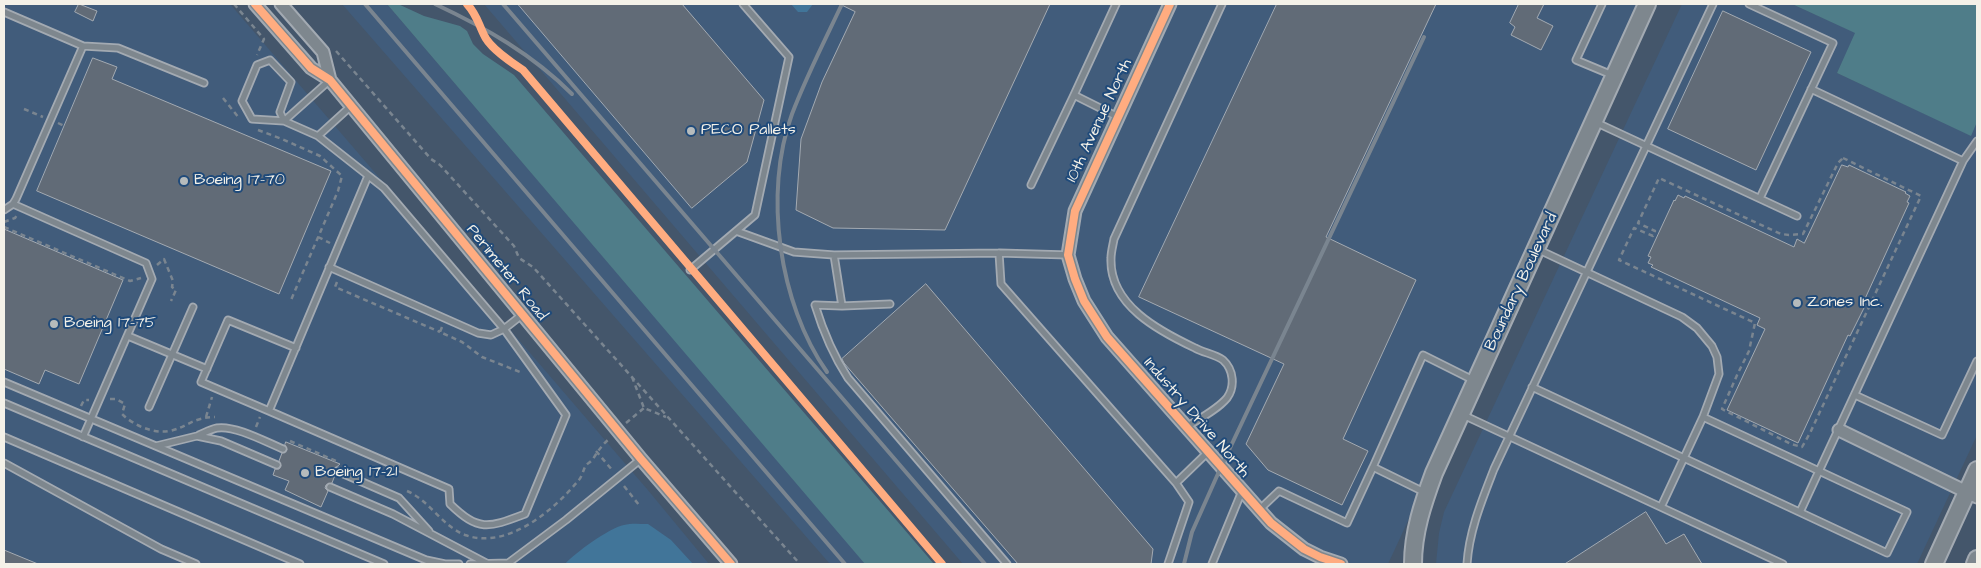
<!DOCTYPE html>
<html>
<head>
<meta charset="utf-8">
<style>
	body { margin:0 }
	#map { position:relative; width:1981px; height:568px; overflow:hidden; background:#44566b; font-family:"Architects Daughter",sans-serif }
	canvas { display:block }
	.frame { position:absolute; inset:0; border:5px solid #f4f1e8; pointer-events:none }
</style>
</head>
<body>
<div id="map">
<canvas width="1981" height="568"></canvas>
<div class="frame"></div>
</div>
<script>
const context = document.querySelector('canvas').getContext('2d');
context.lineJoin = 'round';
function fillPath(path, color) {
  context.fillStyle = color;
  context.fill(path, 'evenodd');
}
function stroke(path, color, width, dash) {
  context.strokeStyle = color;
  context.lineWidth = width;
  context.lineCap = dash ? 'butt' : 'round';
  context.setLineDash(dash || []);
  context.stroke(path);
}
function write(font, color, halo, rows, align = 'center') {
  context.font = font + ' "Architects Daughter",sans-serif';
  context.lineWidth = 4;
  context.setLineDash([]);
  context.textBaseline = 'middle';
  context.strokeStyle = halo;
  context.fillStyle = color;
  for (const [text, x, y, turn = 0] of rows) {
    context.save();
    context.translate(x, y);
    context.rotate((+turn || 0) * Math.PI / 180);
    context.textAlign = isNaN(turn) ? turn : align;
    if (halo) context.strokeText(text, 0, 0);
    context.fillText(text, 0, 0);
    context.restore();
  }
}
const built = new Path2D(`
	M4,4H230L647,489L709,564H4Z
	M342,4H387L866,564H830Z
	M484,4H1647L1388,564H963Z
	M1682,4H1792L1856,33L1837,73L1970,135L1977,122V435L1917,564H1436L1439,533L1444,512Z`);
const green = new Path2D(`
	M387,4H398L424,16L460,26L467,31L473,44L483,54L514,75L934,564H865Z
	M1792,4H1977V122L1971,136L1837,73L1855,33Z`);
const water = new Path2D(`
	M791,4H813L807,12H798Z
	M648,524L671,540L693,564H565C575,553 609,528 624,525C631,523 640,524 648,524Z`);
const building = new Path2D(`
	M79,4L97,11L93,21L75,12Z
	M518,4H682L764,100L747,162L692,208Z
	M840,4H1050L945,230L833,228L796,210L801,139L822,82L855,12Z
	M1277,4H1436L1326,237L1416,280L1343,439L1368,451L1342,505L1268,470L1246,444L1284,364L1139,297Z
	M1519,4H1544L1537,18L1553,26L1541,50L1511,35L1515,27L1510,23Z
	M1723,11L1811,52L1756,170L1668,129Z
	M93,58L117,67L112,79L331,171L279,294L37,191Z
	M1842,165L1848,167L1849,165L1906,192L1905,193L1910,196L1907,202L1909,203L1863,303L1866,304L1850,336L1848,335L1798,443L1727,410L1765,329L1757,325L1760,318L1651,267L1653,265L1648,263L1651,257L1648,256L1674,200L1675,201L1678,195L1684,198L1685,196L1794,247L1797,239L1804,243Z
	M4,229L123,280L79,384L45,370L39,384L4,369Z
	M926,284L1153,549L1151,564H1018L844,363L842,359Z
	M286,442L340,464L333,470L335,475L332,483L326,485L325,488L328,491L321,507L285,490L289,481L273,475L275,469H279L281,466L279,461L282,453L287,450L285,445Z
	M1646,512L1666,544L1684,534L1702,564H1565Z
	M4,550L38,564H4Z`);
const path = new Path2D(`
	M234,4L264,39L257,55
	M336,51L431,159L440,165L514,246L519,258L533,267L800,564
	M223,98L239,118
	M24,109L43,117
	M58,123L64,126
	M258,130L282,139L320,156L342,176L338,191L291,300
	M1843,158L1921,196L1810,433L1802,447L1791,444L1722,409L1738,373L1749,351L1755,323L1619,260L1634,228L1653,236L1655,231L1638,223L1659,178L1781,234L1789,235L1803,234L1838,163Z
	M4,222L15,218L17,215
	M4,227L130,281L141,278
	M318,237L330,243
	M157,265L164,259L173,281L172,287L176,290L171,301
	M337,282L335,287L440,332
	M442,327L440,332L462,342L482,357L520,372
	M632,377L644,408L666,417
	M110,399H116L125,404L122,414C133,425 153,434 169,431C186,428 193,417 215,417
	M81,406L84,400H89
	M206,417L212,397
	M626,423L644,408
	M256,427L260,417
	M290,441L336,461
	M596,451L613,471
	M624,486L639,505
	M407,491C430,501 442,526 465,535C507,550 553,511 578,481C582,477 583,471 585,467C587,463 590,463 593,459C598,451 602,445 609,439`);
const lane = new Path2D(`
	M1602,4L1576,60L1612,75
	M1749,4L1833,43L1760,198
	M4,12L83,46L118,48L204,83
	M1811,89L1963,161
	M1074,95L1116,4
	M1595,122L1797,216
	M318,136L284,121L280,112L291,82L270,60L257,65L242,101L252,119L284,121L330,80
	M1031,185L1074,95L1118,117
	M13,204L146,263L152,279L83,437
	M4,210L13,204L16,199L83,46
	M736,231L794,252L834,255L999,253L1068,255
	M1537,249L1682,317L1697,328L1712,346L1717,357L1719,374L1703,417L1661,507
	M999,253L1001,284L1176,483L1208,452
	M834,255L842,306L890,304
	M329,267L478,333L491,335L504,329L384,188L318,136L351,106
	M690,270L755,215L789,57L743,4
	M842,306L815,305C823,331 833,355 848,378L1007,564
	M128,336L207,369
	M296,348L228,320L201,382L269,411L368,176
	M4,382L426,560L445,564H459
	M1532,387L1887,553L1907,512L1703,417
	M1855,395L1942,435L1977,361
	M4,403L384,564
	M149,407L193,307
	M269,411L449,489L450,504C479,532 488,528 525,514L566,415L504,329L523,314
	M1461,414L1783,564
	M1186,427C1199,419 1217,410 1227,398C1235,387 1234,370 1223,360C1215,354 1204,353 1195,348C1159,331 1109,305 1111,258C1111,252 1113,245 1114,239L1222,4
	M199,435C204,433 211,429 217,428C235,425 266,442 283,449
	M4,437L300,564
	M156,446L197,436L221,441L277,465
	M4,463L161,549L196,564
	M1373,467L1423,355L1475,381
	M337,471L399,498L429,531
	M330,487L393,514L488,564
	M1259,510L1279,491L1347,523L1373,467L1424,492
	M1800,512L1963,161L1977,141
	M470,564L509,563
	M507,564L566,520L641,459
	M1168,564L1189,502L1176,483
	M1212,564L1242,491
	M1467,564C1469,531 1482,500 1494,469L1713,4`);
const street = new Path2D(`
	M255,4L311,68L330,80L641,459L731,564
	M281,4L323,52L330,80
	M1170,4L1075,211L1068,255L1075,279L1084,301L1107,337L1271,523L1304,549L1320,557L1341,564
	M1839,430L1977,497`);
const secondary = new Path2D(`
	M1413,564C1413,532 1423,503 1434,473L1647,4
	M1934,564L1977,470
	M1975,564L1977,559`);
const rail = new Path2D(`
	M365,4L845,564
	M435,4C486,28 532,54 572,94
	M503,4L985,564
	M827,372C779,304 763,193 792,114C806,77 825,40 842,4
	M1184,564L1192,532L1221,467L1424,37`);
const cycleway = new Path2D(`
	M255,4L311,68L330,80L641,459L731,564
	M467,4C477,15 478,23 484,35C489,47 512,63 523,70L942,564
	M1170,4L1075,211L1068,255L1075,279L1084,301L1107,337L1271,523L1304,549L1320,557L1341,564`);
const markers = [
	[691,131,5,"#b6bbbc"],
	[184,181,5,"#b6bbbc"],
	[1797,303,5,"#b6bbbc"],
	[54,324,5,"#b6bbbc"],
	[305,473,5,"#b6bbbc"]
];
const streetNames = [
	["10th Avenue North",1100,121,-65],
	["Perimeter Road",506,273,51],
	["Boundary Boulevard",1522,282,-65],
	["Industry Drive North",1196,418,49]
];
const poiNames = [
	["PECO Pallets",701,131],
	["Boeing 17-70",194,181],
	["Zones Inc.",1807,303],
	["Boeing 17-75",64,324],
	["Boeing 17-21",315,473]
];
fillPath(built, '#415c7b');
fillPath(green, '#4f7d89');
fillPath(water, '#417599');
fillPath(building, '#616b77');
stroke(building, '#a3aab2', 1);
stroke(lane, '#a3aab2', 9);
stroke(street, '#a3aab2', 15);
stroke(secondary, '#a3aab2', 20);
stroke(path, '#7a8590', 2.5, [5, 4]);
stroke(lane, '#7e878e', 5.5);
stroke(street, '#7e878e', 11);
stroke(secondary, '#7e878e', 16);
stroke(rail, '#7a8590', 4);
stroke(cycleway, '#ffac80', 8);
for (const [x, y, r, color] of markers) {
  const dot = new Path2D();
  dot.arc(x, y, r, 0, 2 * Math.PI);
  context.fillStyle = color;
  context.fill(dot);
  stroke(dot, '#1f4a7a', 2);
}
write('16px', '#f4f1e8', '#1f4a7a', streetNames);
write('16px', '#f4f1e8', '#1f4a7a', poiNames, 'left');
</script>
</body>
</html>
